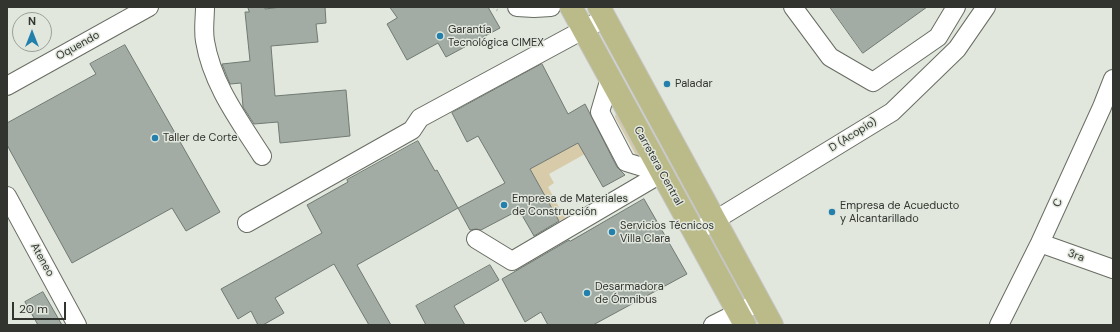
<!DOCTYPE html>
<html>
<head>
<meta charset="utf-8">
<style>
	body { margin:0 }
	#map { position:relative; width:1120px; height:332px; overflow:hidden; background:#e1e7dc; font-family:"DM Sans",sans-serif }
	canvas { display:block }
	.frame { position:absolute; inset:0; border:8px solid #323430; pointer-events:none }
	.north { position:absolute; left:12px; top:12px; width:40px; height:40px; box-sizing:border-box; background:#e1e7dc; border:1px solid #9b9f97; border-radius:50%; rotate:0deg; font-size:11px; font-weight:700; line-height:16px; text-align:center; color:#323430 }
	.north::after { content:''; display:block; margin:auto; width:14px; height:18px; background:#2380ad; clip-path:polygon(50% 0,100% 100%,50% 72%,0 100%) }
	.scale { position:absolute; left:12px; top:302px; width:54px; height:18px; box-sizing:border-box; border:2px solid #323430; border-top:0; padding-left:5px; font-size:12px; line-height:14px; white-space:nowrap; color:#323430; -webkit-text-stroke:3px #e1e7dc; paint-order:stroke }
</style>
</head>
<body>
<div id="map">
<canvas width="1120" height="332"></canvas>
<div class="frame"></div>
<div class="north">N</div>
<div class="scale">20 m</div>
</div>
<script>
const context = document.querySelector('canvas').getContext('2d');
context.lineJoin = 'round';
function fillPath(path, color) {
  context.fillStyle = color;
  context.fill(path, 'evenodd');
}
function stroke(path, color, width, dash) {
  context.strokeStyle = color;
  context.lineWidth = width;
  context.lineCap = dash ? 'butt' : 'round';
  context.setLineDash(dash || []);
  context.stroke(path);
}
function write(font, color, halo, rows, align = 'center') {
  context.font = font + ' "DM Sans",sans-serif';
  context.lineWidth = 3;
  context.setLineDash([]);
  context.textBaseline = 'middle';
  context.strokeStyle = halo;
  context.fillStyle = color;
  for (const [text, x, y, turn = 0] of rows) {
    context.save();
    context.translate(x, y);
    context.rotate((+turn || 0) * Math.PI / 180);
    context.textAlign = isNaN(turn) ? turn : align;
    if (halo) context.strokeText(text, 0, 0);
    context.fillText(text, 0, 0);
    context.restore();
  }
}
const green = new Path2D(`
	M617,109L645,158L638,159L615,117Z
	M578,142L585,154L549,174L554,183L548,187L565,218L559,221L530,169Z`);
const building = new Path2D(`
	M248,7H265V9L281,7H325L326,23L316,24L318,42L271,46L275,96L346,90L350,136L280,143L278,122L254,124L243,107L241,83L230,84L222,64L250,61L245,12H249Z
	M390,7H488L500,28L446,57L438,43L407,60L387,24L397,18Z
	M830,7H927L863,53Z
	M125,45L220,212L186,231L172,208L72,263L7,145V123L96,74L90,64Z
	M542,64L568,114L585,104L617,167L625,175L603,187L578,143L530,169L559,221L534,236L519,210L481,230L476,229L470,230L458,208L505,183L478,136L467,142L452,113Z
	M418,141L435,171L437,170L458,208L357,265L391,325H369L334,264L275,298L284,313L263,325H258L251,311L238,319L221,289L322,233L307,205L348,182L347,180Z
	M644,199L687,274L593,325H548L541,312L525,322L502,279L569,240L570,241Z
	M490,265L499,280L454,306L465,325H426L416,306Z
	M43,292L62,325H38L25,302Z`);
const path = new Path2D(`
	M494,7L495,9L499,11`);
const minor = new Path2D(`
	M205,7C205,18 203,30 205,41C212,84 239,120 262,156
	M517,7L534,8L551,7
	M793,7L830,57L873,82L938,37L956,7
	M7,86L149,7
	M7,196L77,325
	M247,223L412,130L420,118L605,18
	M694,233L892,112L957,49L986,7
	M476,239L512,261L662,173L626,162L600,112L610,78
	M1040,243L1113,269
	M713,325L759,302
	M999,325L1040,243L1102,107L1113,79`);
const major = new Path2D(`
	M571,7L745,325
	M599,7L772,325`);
const markers = [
	[440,36,4,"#2380ad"],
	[667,84,4,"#2380ad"],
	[155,138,4,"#2380ad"],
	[504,205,4,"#2380ad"],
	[832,212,4,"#2380ad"],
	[612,232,4,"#2380ad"],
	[587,293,4,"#2380ad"]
];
const poiNames = [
	["Garantía",448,30],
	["Tecnológica CIMEX",448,43],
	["Paladar",675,84],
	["Taller de Corte",163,138],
	["Empresa de Materiales",512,199],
	["de Construcción",512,212],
	["Empresa de Acueducto",840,206],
	["y Alcantarillado",840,219],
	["Servicios Técnicos",620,226],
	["Villa Clara",620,239],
	["Desarmadora",595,287],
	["de Ómnibus",595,300]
];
const streetNames = [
	["Oquendo",78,46,-29],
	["D (Acopio)",853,135,-32],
	["Carretera Central",658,166,61],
	["C",1058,203,-65],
	["3ra",1076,256,20],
	["Ateneo",42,260,61]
];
fillPath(green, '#d8cbaa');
fillPath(building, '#a2aca4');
stroke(building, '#707a72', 1);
stroke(minor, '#686d63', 20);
stroke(major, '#c6c6c5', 24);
stroke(path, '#a9aea5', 2.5, [1, 3]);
stroke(minor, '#fff', 18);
stroke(major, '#bbbb89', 22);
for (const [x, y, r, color] of markers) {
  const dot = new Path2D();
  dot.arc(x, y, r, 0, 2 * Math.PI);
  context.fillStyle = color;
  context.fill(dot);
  stroke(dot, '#e1e7dc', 1.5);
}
write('11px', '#323430', '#e1e7dc', poiNames, 'left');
write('11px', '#323430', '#e1e7dc', streetNames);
</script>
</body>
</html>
